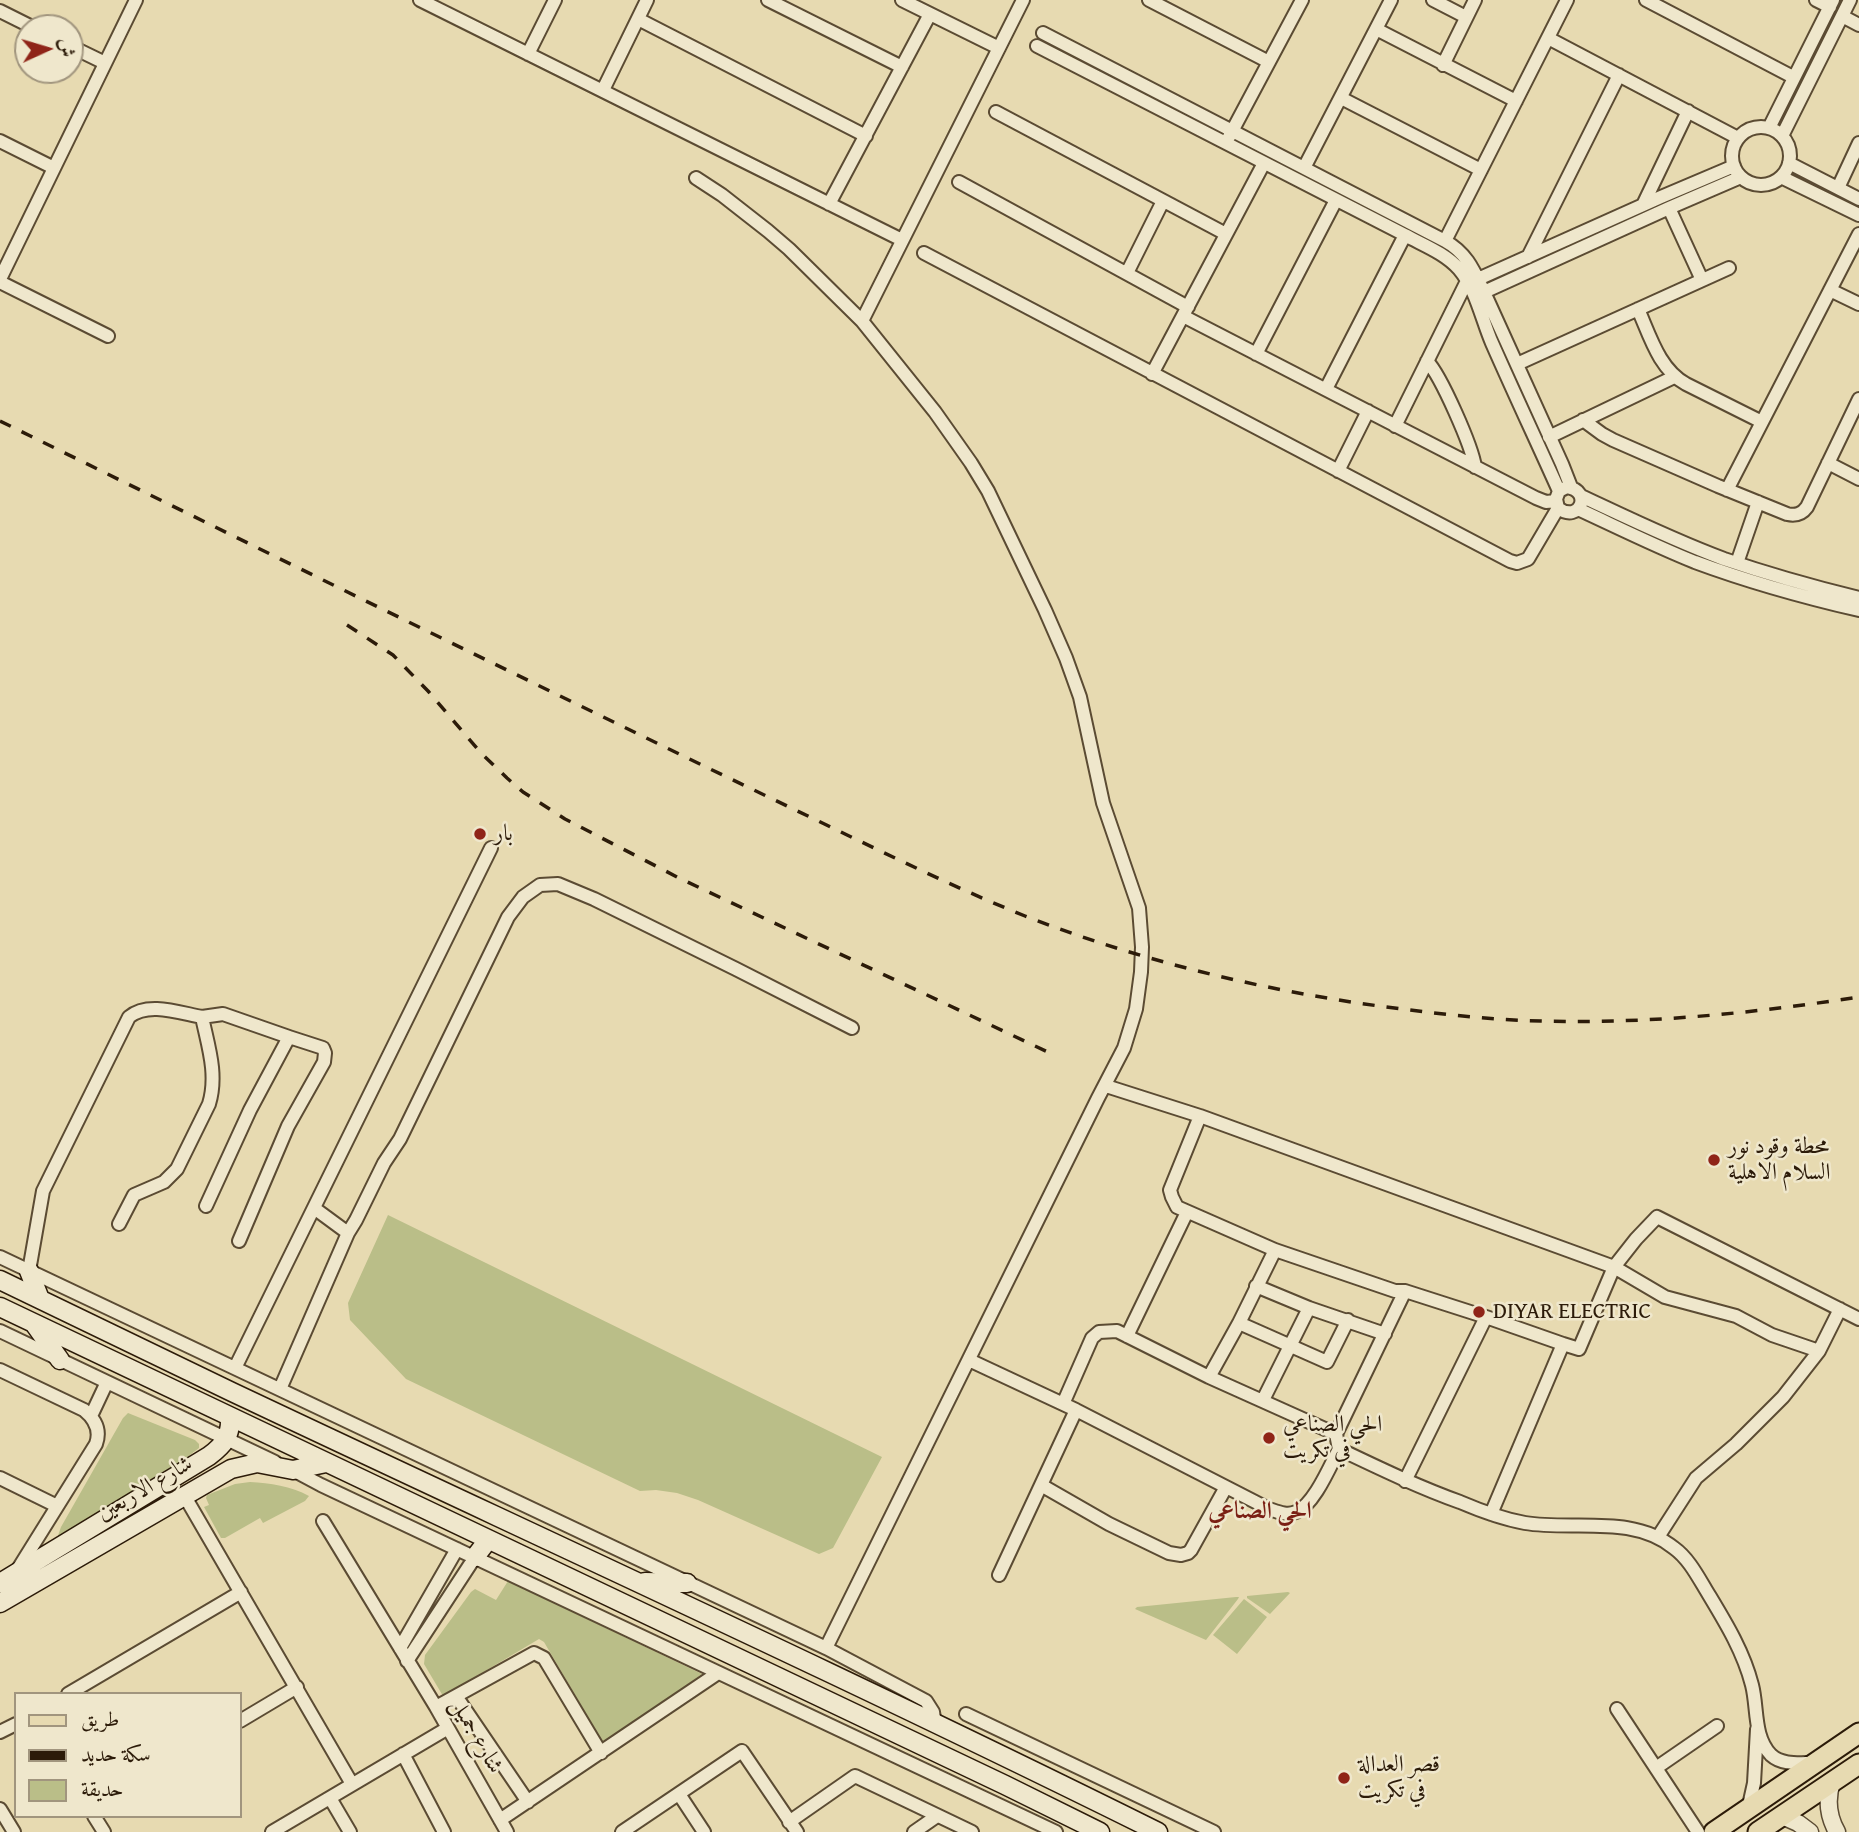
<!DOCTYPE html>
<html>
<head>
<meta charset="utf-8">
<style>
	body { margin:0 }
	#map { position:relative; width:1859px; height:1832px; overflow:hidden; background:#e7dab1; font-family:"Gentium Book Plus",Amiri,serif }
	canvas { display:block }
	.legend { position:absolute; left:14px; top:1692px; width:228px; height:126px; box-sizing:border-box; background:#efe7cc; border:2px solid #a1957e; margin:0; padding:9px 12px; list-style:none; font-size:21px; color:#2c1b09 }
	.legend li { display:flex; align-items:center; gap:14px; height:35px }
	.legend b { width:35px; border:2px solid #a1957e }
	.north { position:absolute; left:14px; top:14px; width:70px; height:70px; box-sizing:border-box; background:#efe7cc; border:2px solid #a1957e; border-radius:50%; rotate:86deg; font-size:19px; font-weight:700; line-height:28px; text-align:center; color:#2c1b09 }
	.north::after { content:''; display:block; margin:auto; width:24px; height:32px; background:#8f2418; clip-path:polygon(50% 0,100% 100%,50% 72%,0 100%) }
</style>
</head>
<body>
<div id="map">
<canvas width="1859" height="1832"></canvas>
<ul class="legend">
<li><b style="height:9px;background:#e7dab1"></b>طريق</li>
<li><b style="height:9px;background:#2c1b09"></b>سكة حديد</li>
<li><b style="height:19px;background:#babe88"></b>حديقة</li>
</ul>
<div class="north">ش</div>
</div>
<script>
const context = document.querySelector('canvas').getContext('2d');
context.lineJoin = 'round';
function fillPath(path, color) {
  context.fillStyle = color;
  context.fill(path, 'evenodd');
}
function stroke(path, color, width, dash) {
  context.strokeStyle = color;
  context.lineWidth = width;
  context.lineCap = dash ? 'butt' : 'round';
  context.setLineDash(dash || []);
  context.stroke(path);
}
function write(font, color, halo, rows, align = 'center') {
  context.font = font + ' "Gentium Book Plus",Amiri,serif';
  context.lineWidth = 5;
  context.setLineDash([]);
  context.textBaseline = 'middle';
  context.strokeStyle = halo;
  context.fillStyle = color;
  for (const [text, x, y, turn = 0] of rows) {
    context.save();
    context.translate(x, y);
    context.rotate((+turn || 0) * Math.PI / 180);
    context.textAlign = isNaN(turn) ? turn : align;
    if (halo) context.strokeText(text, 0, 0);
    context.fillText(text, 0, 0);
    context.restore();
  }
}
const green = new Path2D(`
	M388,1215L882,1457L833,1548L819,1554L698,1500L677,1493L656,1490L640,1491L406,1379L350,1320L348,1303Z
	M128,1413L195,1440L199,1444V1448L160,1478L55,1544L61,1527L123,1418Z
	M250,1482C270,1483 291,1486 309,1496L305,1501L263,1523L260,1518L225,1538H221L204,1507L209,1505L206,1498L207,1495L235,1484Z
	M508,1581L702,1674L606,1743L602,1741L544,1642L539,1639L443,1696L424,1664L425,1655L471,1592L475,1589L496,1600Z
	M1288,1592L1290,1593L1270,1614L1247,1598V1596Z
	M1236,1597H1239L1238,1599L1206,1640L1135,1609L1137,1607Z
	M1244,1599L1267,1617L1237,1654L1213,1635Z`);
const minor = new Path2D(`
	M420,0L902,240
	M768,0L902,67
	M902,0L999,48
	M1149,0L1269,62
	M1433,0L1466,17
	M1646,0L1793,77
	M1816,0L1830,7
	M0,11L34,28
	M1842,16L1859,25
	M638,19L866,136
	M1376,29L1516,101
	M1043,33L1445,241C1467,253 1474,271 1484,292L1562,464L1571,487
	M1548,38L1738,138
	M70,46L105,63
	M1037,46L1405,235C1423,245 1445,253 1459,269C1476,289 1482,320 1492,343C1514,393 1537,442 1559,491L1556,499L1558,508C1580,524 1593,491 1567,487L1559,491
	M528,54L555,0
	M1443,65L1475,0
	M603,90L647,0
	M1341,98L1481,170
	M996,112L1226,234
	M1732 156a29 29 0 1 1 58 0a29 29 0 1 1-58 0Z
	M1769,128L1833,0
	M1782,136L1850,0
	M1229,137L1302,0
	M0,141L54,168
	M1789,163L1859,199
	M1304,168L1391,0
	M1781,177L1859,215
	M696,178L722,195L768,231L789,249L862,321L935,412L971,463L988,491L1045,610L1066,658L1080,697L1103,803L1139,908L1142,947L1141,972L1136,1009L1124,1048L1098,1098L826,1648
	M959,182L1188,307
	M1838,188L1859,143
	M829,204L930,14
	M1643,205L1688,111
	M1669,208L1702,280
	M1445,241L1567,0
	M924,253L1510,561L1517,563L1528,559L1558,508
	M1528,257L1619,75
	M1127,273L1163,201
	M0,279L136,0
	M1478,279L1661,197L1734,166
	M0,282L108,336
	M1830,290L1859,304
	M1484,292L1669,208L1741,177
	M1638,309C1650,336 1659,369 1686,384L1762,422
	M1183,316L1536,498L1546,502L1556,501
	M862,321L1023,0
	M1256,354L1336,200
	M1427,361C1441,376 1472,446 1475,467
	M1517,364L1729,268
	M1152,374L1264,163
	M1326,389L1405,235
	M1583,420L1602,434L1613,440L1718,486L1787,514C1796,516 1802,514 1807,507L1859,399
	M1395,426L1467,281
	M1549,437L1674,377
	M1828,463L1859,479
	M1338,471L1368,411
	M1727,490L1859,234
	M1581,496C1628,518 1675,541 1724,559C1768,574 1814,587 1859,598
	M1578,509C1617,527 1655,546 1695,562C1749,582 1803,597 1859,610
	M1737,563L1758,502
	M202,1017L223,1014L289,1037L250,1110L206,1206
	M1106,1086L1200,1116L1614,1267L1665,1297L1736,1316L1772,1335L1819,1351L1840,1309
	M1200,1116L1170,1190L1172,1197L1177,1207L1275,1250L1395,1291H1405L1486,1317L1405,1481
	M314,1208L348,1233L356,1220L384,1163L400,1139L508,917L523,897L540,885L558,884L594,899L736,969L852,1028
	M239,1241L288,1126L324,1062L325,1053L323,1048L289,1037
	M0,1257L826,1648L926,1701L933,1712L935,1724
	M29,1271L43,1191L129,1017C148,1001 180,1013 202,1017C208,1046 218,1074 209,1104L177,1169L164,1182L134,1195L119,1224
	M1256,1286L1309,1308L1385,1334
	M1486,1317L1563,1344
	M1239,1323L1327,1362L1348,1320
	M0,1331L275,1462
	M1127,1336L1187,1212
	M969,1360L1076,1410L1269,1509C1278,1512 1287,1516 1296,1512C1314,1505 1330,1466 1339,1449
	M235,1368L491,848
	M0,1370L84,1410C95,1419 101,1430 96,1444L15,1574
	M1209,1377L1239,1323L1275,1250
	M280,1389L348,1233
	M1263,1400L1309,1308
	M1063,1404L1092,1338L1099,1332L1117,1331L1209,1377L1336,1434L1339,1449C1379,1468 1418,1487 1460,1502C1481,1511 1503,1519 1525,1523C1574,1531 1632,1514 1674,1548C1688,1558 1697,1575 1706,1590C1724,1620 1743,1650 1752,1685C1758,1708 1753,1736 1771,1755C1782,1765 1798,1763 1812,1763
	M91,1416L107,1382
	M1336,1434L1405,1291
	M291,1469L321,1485L1056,1832
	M0,1478L57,1506
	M1041,1485L1109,1524L1169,1553L1181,1555L1188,1553L1191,1550L1226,1487
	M184,1495L352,1784
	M1491,1514L1563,1344L1579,1349L1614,1267L1636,1239L1657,1217L1859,1319
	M323,1521L436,1707L507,1832
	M1658,1537L1696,1478L1736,1444L1783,1397L1819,1351
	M999,1575L1076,1410
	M400,1648L457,1549
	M407,1661L475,1557
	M68,1694L241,1592
	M456,1696L528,1802
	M436,1707L534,1653L544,1658L601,1753
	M1617,1709L1698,1832
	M966,1714L1214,1832
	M240,1721L297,1687
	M0,1732L16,1724
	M403,1754L444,1832
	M1656,1768L1717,1726
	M679,1794L704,1832
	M330,1798L350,1832
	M0,1809L14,1832
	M1748,1810L1754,1783L1757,1729
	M94,1816L104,1832
	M500,1820L718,1673
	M789,1822L855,1776L972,1832
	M272,1832L448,1728
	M622,1832L742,1751L797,1832
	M914,1832L937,1816`);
const tertiary = new Path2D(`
	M1832,1782C1826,1800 1828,1816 1837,1832
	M1782,1816L1798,1823L1810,1832`);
const secondary = new Path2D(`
	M29,1271L40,1299
	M0,1280C78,1317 155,1355 232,1392C541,1538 852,1680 1158,1832
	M0,1307L1005,1785L1100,1832
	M35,1325L60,1360
	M475,1557L488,1540
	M645,1582L687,1583
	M0,1583L209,1456C224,1445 231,1436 230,1417
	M0,1603L231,1469L257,1463L293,1470L326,1463`);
const primary = new Path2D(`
	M1714,1832L1859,1733
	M1758,1832L1859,1764`);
const rail = new Path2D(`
	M0,421C209,524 418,627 628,729C699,764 771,798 843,833C903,862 963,891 1025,916C1146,963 1273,993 1402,1009C1448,1015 1495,1020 1541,1021C1648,1024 1754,1013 1859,997
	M347,625L393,655L428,691L481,753L507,778L523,792L565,819L679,878L1052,1054`);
const markers = [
	[480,834,7,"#8f2418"],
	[1714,1160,7,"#8f2418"],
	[1479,1312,7,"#8f2418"],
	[1269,1438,7,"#8f2418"],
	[1344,1778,7,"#8f2418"]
];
const poiNames = [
	["بار",494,834],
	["محطة وقود نور",1728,1147],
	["السلام الاهلية",1728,1173],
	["DIYAR ELECTRIC",1493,1312],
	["الحي الصناعي",1283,1425],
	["في تكريت",1283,1451],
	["قصر العدالة",1358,1765],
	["في تكريت",1358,1791]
];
const streetNames = [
	["شارع الاربعين",145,1489,-30],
	["شارع جميل",476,1736,60]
];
const neighbourhoodNames = [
	["الحي الصناعي",1260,1512]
];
fillPath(green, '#babe88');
stroke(minor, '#5b4b33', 16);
stroke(tertiary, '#5b4b33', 19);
stroke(secondary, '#2c1b09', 21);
stroke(primary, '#2c1b09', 23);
stroke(minor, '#efe7cc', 12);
stroke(tertiary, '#efe7cc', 16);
stroke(secondary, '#efe7cc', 18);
stroke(primary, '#e7dab1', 19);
stroke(rail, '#2c1b09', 3.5, [12, 12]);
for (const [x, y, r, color] of markers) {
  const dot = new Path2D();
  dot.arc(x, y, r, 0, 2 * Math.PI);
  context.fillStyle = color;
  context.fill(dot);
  stroke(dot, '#efe7cc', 2.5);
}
write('23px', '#2c1b09', '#efe7cc', poiNames, 'left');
write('23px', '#2c1b09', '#efe7cc', streetNames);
write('bold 24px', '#7a1f14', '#efe7cc', neighbourhoodNames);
</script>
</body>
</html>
